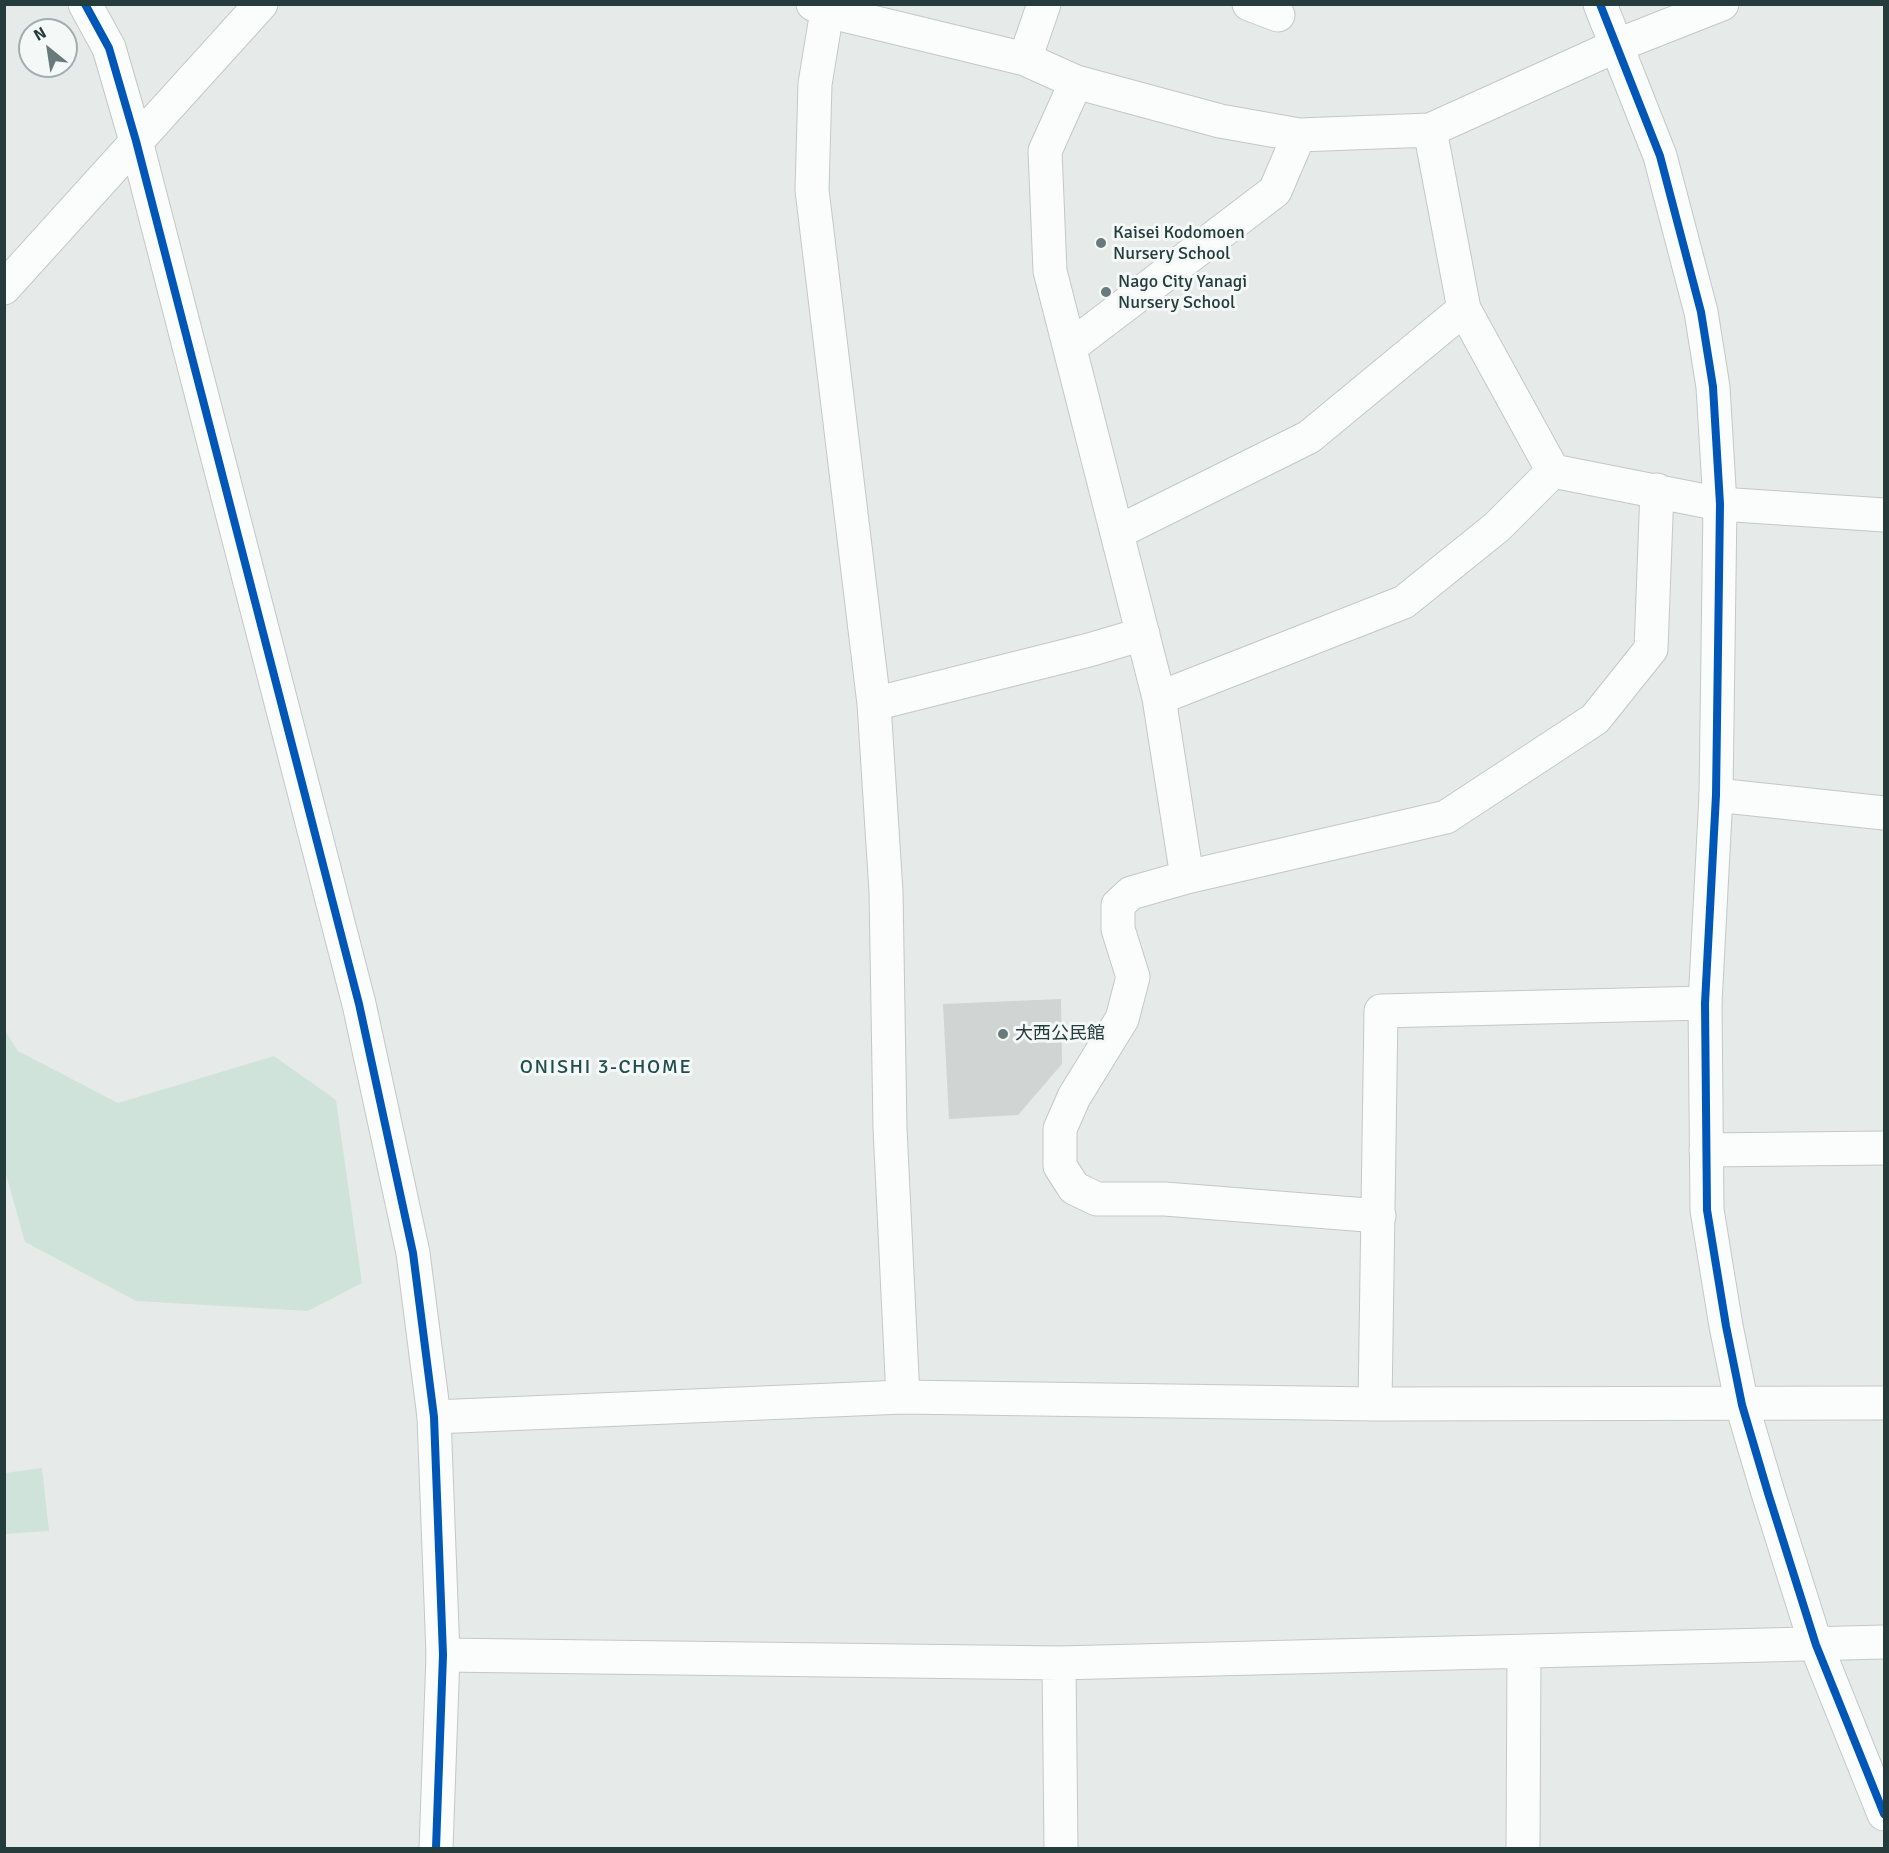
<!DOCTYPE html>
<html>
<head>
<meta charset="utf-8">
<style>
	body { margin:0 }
	#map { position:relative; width:1889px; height:1853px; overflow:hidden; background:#e6ebe9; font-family:Signika,sans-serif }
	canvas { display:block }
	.frame { position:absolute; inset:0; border:6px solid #243d3c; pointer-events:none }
	.north { position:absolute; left:18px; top:18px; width:60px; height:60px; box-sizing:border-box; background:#f4f9f8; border:2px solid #a1aead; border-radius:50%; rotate:330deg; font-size:16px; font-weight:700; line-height:24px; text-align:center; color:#243d3c }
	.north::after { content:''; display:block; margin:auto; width:21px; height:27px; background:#687a79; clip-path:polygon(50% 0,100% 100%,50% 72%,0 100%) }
</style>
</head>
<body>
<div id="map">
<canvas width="1889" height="1853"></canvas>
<div class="frame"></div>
<div class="north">N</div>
</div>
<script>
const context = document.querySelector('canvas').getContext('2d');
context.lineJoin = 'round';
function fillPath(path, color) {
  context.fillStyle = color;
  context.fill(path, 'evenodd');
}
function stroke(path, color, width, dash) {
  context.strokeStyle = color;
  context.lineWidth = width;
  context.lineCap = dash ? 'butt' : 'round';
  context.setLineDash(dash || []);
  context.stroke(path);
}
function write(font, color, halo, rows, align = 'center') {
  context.font = font + ' Signika,"Noto Sans JP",sans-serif';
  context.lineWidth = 6;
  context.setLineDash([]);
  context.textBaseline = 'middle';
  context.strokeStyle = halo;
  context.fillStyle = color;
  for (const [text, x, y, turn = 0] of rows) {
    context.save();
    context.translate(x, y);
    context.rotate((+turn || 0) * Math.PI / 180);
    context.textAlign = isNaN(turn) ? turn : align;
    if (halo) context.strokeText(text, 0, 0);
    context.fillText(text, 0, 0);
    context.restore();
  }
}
const green = new Path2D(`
	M4,1029L18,1051L118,1103L274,1056L336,1100L362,1283L308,1311L136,1301L25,1242L5,1171Z
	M42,1468L49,1531L5,1534V1473Z`);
const building = new Path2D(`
	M1061,999L1062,1064L1018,1115L949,1119L943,1004Z`);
const minor = new Path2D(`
	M813,4L827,11L1025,59L1076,82L1220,121L1299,135L1430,130L1618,45L1722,4
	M1249,4L1278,15
	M827,11L815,84L812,190L874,704L886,892L890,1128L903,1397
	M1025,59L1044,4
	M1076,82L1045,151L1050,271L1159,698L1187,877
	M1430,130L1464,309L1553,471
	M1070,347L1275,191L1299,135
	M1553,471L1720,504L1884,515
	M1118,532L1309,437L1464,309
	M1159,698L1404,602L1497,527L1553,471
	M874,704L1089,650L1143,634
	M1716,795L1884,813
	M1706,1150L1884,1148
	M1379,1216L1165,1199H1097L1074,1188L1060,1166V1129L1074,1097L1122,1019L1133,977L1118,929V905L1131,893L1187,877L1446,817L1595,719L1651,649L1657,490
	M1375,1404L1381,1011L1705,1003
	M434,1417L903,1397L1375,1404L1884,1403
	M443,1655L1059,1663L1884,1642
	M1059,1663L1061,1848
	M1523,1848L1524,1652`);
const tertiary = new Path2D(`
	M85,4L109,48L136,141L359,1004L413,1253L434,1417L443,1655L436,1848
	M1600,4L1660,156L1701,312L1713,387L1720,504L1716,795L1705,1003L1707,1210L1726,1326L1742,1405L1768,1493L1816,1645L1884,1814
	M4,288L261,4`);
const cycleway = new Path2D(`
	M85,4L109,48L136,141L359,1004L413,1253L434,1417L443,1655L436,1848
	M1600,4L1660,156L1701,312L1713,387L1720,504L1716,795L1705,1003L1707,1210L1726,1326L1742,1405L1768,1493L1816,1645L1884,1814`);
const markers = [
	[1101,243,6,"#687a79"],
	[1106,292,6,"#687a79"],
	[1003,1034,6,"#687a79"]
];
const poiNames = [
	["Kaisei Kodomoen",1113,233],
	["Nursery School",1113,254],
	["Nago City Yanagi",1118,282],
	["Nursery School",1118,303],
	["大西公民館",1015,1034]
];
const neighbourhoodNames = [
	["ONISHI 3-CHOME",606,1068]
];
fillPath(green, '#d0e3da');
fillPath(building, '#d0d4d3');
stroke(minor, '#c3c8c6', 35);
stroke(tertiary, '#c3c8c6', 35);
stroke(minor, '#fbfcfc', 33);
stroke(tertiary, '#fbfcfc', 33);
stroke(cycleway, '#0057b8', 8);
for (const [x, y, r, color] of markers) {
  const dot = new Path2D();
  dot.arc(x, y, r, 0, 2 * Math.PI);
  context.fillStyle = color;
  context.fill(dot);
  stroke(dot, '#f4f9f8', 2);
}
write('18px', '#243d3c', '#f4f9f8', poiNames, 'left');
context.letterSpacing = '1.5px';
write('20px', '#214e4d', '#f4f9f8', neighbourhoodNames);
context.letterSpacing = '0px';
</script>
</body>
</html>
